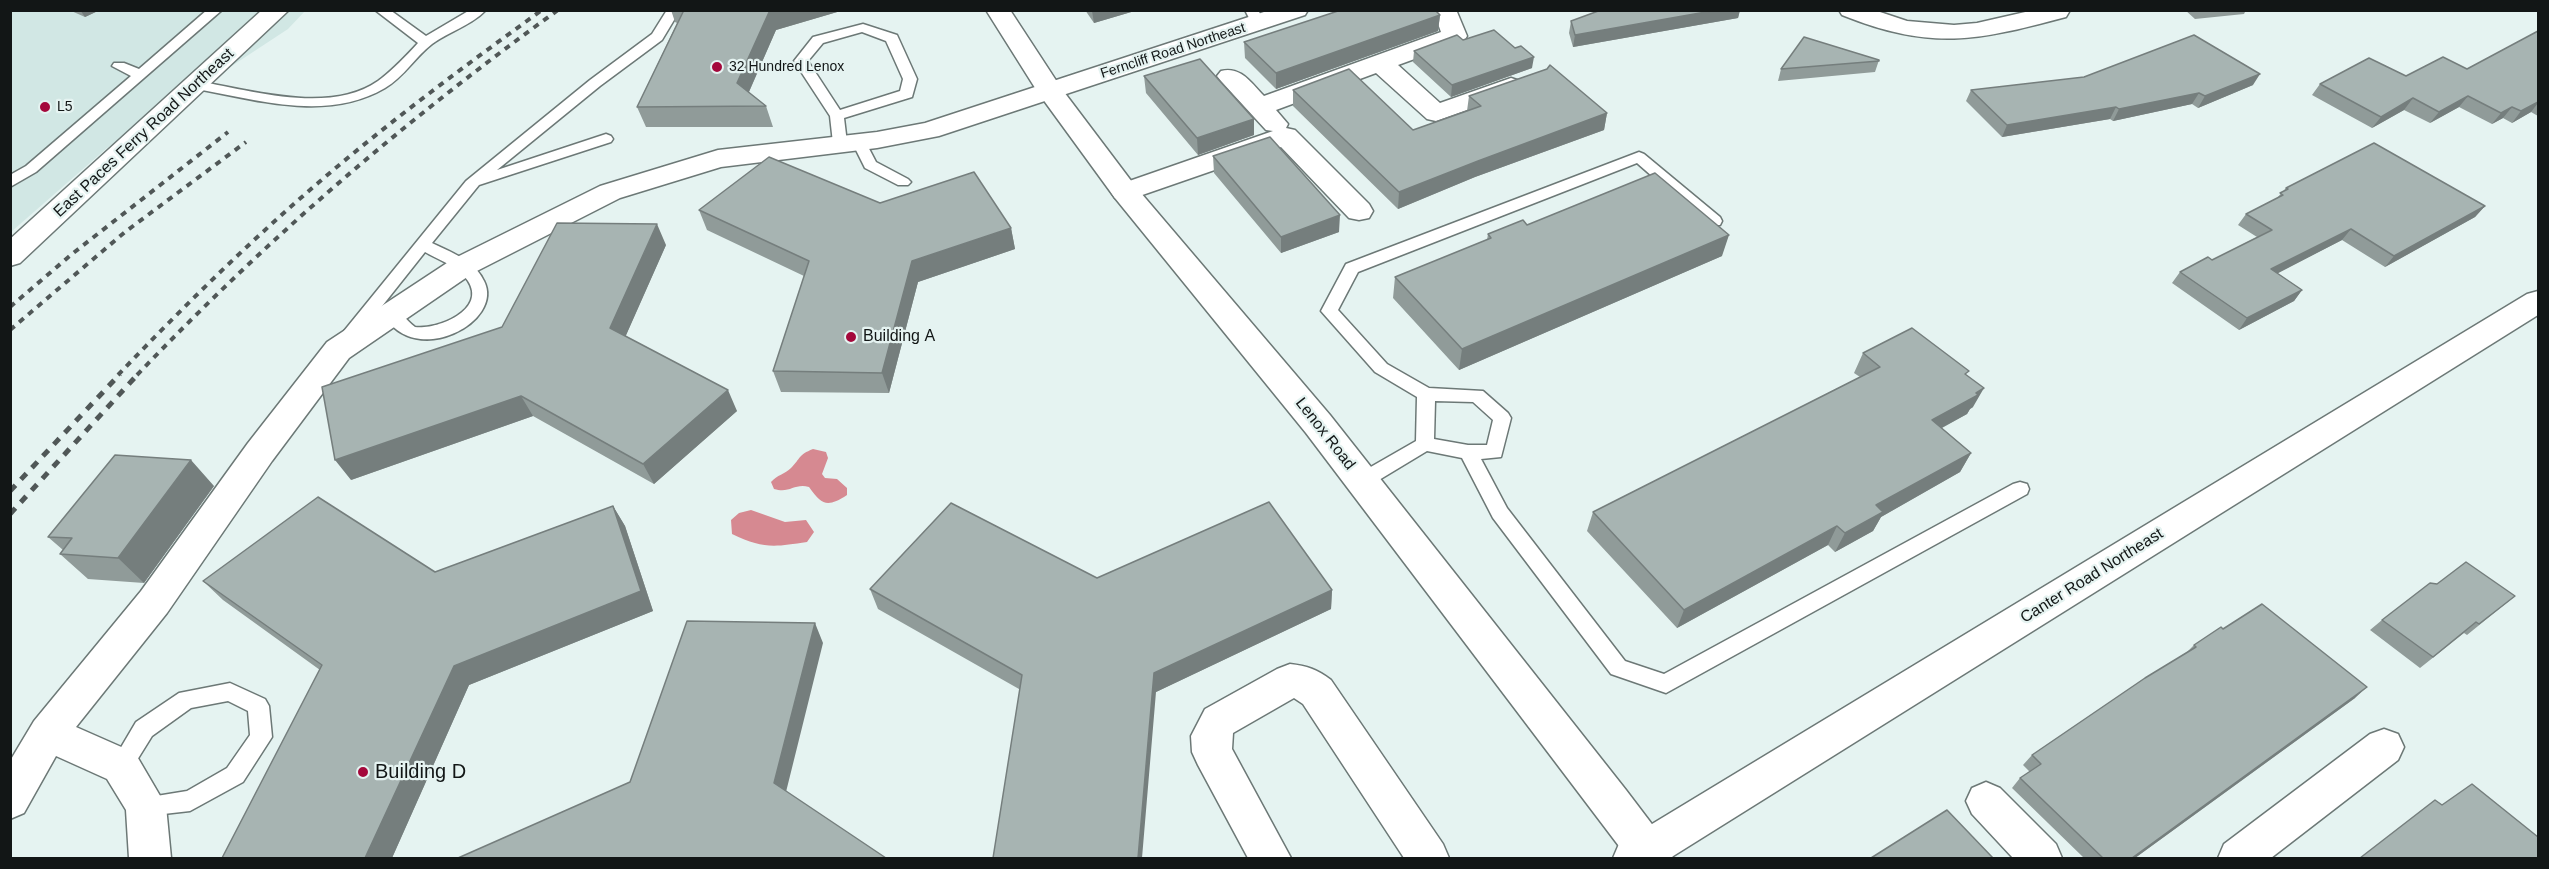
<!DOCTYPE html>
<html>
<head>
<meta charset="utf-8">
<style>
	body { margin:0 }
	#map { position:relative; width:2549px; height:869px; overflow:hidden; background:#e5f3f1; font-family:Helvetica,sans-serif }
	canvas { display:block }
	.frame { position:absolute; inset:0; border:12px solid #121616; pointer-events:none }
</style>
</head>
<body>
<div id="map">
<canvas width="2549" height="869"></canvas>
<div class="frame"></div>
</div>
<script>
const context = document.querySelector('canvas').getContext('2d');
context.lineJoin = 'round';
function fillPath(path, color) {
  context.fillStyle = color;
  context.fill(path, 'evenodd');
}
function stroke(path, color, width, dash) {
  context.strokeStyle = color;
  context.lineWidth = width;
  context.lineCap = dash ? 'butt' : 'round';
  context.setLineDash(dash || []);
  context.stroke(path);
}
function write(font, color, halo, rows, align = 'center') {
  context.font = font + ' Helvetica,sans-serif';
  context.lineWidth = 4.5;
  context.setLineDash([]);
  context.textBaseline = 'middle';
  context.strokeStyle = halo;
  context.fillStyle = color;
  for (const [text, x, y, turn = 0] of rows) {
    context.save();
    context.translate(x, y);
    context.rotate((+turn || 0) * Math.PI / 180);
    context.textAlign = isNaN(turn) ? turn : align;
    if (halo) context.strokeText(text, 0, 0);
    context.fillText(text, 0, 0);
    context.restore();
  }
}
const built = new Path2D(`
	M11,11H305L288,29L107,148L11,232Z`);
const water = new Path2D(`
	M813,449L826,452L828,458L822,474L825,478L837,479L847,488V495C827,508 822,505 809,487C794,483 790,494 774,489L771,482C777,475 785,474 791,468C801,458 798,455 813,449Z
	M751,510L785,522L806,520L814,532L807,542C774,547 763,549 732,534L731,520L739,513Z`);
const service = new Path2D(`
	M207,10H222L36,172L10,187V175L26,166L131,76L112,66L114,63H124L139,69Z
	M375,10H390L426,36L470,10H486C472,25 448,32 432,44C415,57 404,77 385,88C327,122 258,100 197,89L190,85L197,81C250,90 329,115 378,81C393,70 406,56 418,43Z
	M667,10H680L662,40L600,86L497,170L606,134L611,136L613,139L611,142L479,185L432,243C451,252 475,261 484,281C505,322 415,369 384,315L386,311C400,307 405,320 415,327C437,330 487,310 468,281C459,267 439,260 425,252L356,339H344L342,335L344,331L466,181L590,80L652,34Z
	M1245,10H1258L1265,23L1263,26H1253Z
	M863,24L897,35L917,79L912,97L844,118L847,143L840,148L833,143L830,116L794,61L813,37ZM862,32L886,41L903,79L900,91L840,110L808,61L823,43Z
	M859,137L864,139L876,162L908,179L911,182L908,185H898L865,168L852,142Z
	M1639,152L1644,154L1720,217L1722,221L1720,225H1708L1637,163L1358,272L1338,310L1387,364L1429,388L1483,391L1508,413L1511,418L1501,457L1481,459L1507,508L1625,661L1664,674L2013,484L2020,482L2027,484L2029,489L2027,494L1666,693L1611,674L1493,518L1462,458L1427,451L1369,486L1362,488L1355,486L1353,481L1355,476L1416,441L1417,397L1375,372L1321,311L1346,264ZM1435,401L1473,402L1493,420L1487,445H1468L1434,439Z
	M230,683L265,699L269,706L272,737L243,782L190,811L146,816L138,813L135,806L138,799L187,791L227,768L250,735L248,711L228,701L191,708L152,736L129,773L121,776L113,773L110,766L136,722L179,693Z`);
const minor = new Path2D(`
	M1270,10H1308L1305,15L939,136L877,148L721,167L620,198L473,273L349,358L272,461L167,613L76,727L135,753L166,806L171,858H129L126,810L107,779L56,756L24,813L10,819V761L34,721L141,591L248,443L327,342L453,259L600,186L718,150L877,132L925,123Z
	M1419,10L1457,12L1467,36L1464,41L1398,65L1440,103L1511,78L1520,81L1524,86L1520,91L1436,121L1427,119L1376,73L1276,110L1288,124L1286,128L1295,130L1369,204L1373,211L1369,218L1359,220L1349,218L1281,147L1125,201L1115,198L1111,192L1115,186L1273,131L1266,130L1221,81L1217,76L1221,71C1241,66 1251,83 1264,96L1441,32L1437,21L1422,15Z
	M1839,10H1874L1907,21L1954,25L1977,23L2034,10L2069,12L2066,17C1976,41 1932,51 1842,15Z
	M2538,291V315L1670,858H1613L1619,844L2527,294Z
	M1290,664C1307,666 1317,669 1331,680L1443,844L1449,858H1404L1303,704L1294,698L1233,733L1232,749L1291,858H1248L1198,765L1192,752L1191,736L1205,709L1277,669Z
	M2384,729L2398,734L2404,747L2398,760L2271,858H2218L2224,844L2370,734Z
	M1986,782L2000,788L2056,844L2062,858H2013L1972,814L1966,801L1972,788Z`);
const tertiary = new Path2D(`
	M262,10H289L20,263L10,266V239Z
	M986,10H1010L1061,88L1135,186L1330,415L1626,790L1667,844L1673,858H1628L1306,433L1115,198L1037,91Z`);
const railFar1 = new Path2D(`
	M10,307L72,254L228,132
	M10,330L125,232L246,142
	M118,375C182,308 248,243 318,183C390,121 466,65 542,10
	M137,375C269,237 403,122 558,10`);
const rail = new Path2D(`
	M10,491L120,374
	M10,514L138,374`);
const wall = new Path2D(`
	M69,10H100L85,17Z
	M671,10H844L776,30L749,92L766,106L773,127H646L637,107L677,23L675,22Z
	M1085,10H1138L1094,23Z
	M1601,10H1740L1738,18L1573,47L1569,33L1571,21Z
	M2185,10H2246L2244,14L2195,19Z
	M1440,15L1438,31L1276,89L1245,58L1244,42Z
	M2538,31V116L2531,112L2512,123L2503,118L2492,124L2459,107L2430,123L2404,110L2372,128L2312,95L2320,84L2467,69Z
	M1463,40L1532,68L1451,97L1413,62L1414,51Z
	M1879,60L1875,72L1778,81L1781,69Z
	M1547,69L1607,113L1604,130L1475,177L1398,209L1293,106V90L1413,130L1467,111L1469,96Z
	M1144,76L1254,119V135L1198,155L1146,93Z
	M2253,85L2198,108L2192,104L2113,121L2110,119L2002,137L1966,101L1971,90Z
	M1213,156L1339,232L1281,253L1214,173Z
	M2286,188L2485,206L2475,217L2385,267L2342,240L2277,273L2302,290L2294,301L2239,330L2172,283L2180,272L2212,260L2257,237L2238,225L2246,214L2277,198Z
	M880,203L1011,228L1015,249L918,282L889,393L781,392L773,371L804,276L707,230L699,210Z
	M1527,225L1722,256L1459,370L1393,298L1395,277L1487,240L1488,234Z
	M666,245L625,337L737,411L654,484L533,416L351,480L502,327Z
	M1863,353L1967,375L1973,407L1970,409L1967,414L1942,428L1971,453L1960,472L1881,517L1873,531L1835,552L1828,545L1677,628L1587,531L1593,512L1860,377L1854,373Z
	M214,486L144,583L88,579L60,554L63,550L48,537Z
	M613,506L625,526L653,611L469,685L392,858H222L320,670L223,600L203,581L435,572Z
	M1097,578L1332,590L1331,609L1156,692L1019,689L878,609L870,589Z
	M2515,596L2467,635L2464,633L2420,668L2370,630L2382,620Z
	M2223,629L2355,698L2135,858H2084L2012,788L2020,778L2030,772L2023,765L2032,755L2187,652L2194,645Z`);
const shadedWall = new Path2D(`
	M80,10H100L85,17Z
	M770,10H844L776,30L744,103L737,83Z
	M1095,10H1138L1094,23L1092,11Z
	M1717,10H1740L1738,18L1573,47L1575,35Z
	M1440,15L1438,31L1276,89V73Z
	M1534,57L1532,68L1451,97L1452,85Z
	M2260,74L2253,85L2198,108L2205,96Z
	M2199,93L2192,104L2113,121L2119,109Z
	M2468,96L2459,107L2430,123L2439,112Z
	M2413,98L2404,110L2372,128L2381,117Z
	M2538,102V103L2531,112L2512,123L2521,111Z
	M2116,107L2110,119L2002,137L2007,125Z
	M2512,107L2503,118L2492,124L2501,113Z
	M1607,113L1604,130L1475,177L1398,209L1399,192L1478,161Z
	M1254,119V135L1198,155L1197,138Z
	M2485,206L2475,217L2385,267L2394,256Z
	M1340,215L1339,232L1281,253V237Z
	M657,224L666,245L620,349L610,328Z
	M1011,228L1015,249L918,282L889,393L882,373L912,261Z
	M2351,229L2342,240L2263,281L2271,269Z
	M1729,235L1722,256L1459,370L1462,349Z
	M2302,290L2294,301L2239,330L2247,318Z
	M1984,388L1973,407L1970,409L1967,414L1921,439L1932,420Z
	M728,390L737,411L654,484L643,464Z
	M521,396L533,416L351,480L335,460Z
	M1971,453L1960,472L1881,517L1873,531L1835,552L1845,533L1876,505Z
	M191,460L214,486L144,583L118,558Z
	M613,506L625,526L653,611L469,685L392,858H365L454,666Z
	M1837,526L1828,545L1677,628L1684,610Z
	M1332,590L1331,609L1156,692L1142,858H1138L1154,673Z
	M815,623L823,643L784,800L774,783Z
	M2367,687L2355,698L2135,858H2132Z`);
const building = new Path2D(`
	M684,10H770L737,83L766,106L637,107Z
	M1341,10H1435L1440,15L1276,73L1244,42Z
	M1601,10H1717L1575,35L1571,21Z
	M1494,30L1515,48L1521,46L1534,57L1452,85L1414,51L1457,35L1463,40Z
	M2538,31V102L2521,111L2512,107L2501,113L2468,96L2439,112L2413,98L2381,117L2320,84L2369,58L2406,76L2443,57L2467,69Z
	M2194,35L2260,74L2205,96L2199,93L2119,109L2116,107L2007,125L1971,90L2084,77Z
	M1804,37L1879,60V61L1781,69Z
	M1200,59L1254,119L1197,138L1144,76Z
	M1550,65L1607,113L1478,161L1399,192L1293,90L1349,69L1413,130L1481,106L1469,96L1547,69Z
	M1270,137L1340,215L1281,237L1213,156Z
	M2374,143L2485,206L2394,256L2351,229L2271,269L2302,290L2247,318L2180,272L2208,257L2212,260L2272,230L2246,214L2283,195L2280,193L2288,189L2286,188Z
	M769,157L880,203L974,172L1011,228L912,261L882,373L773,371L809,261L699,210Z
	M1655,173L1729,235L1462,349L1395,277L1491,238L1488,234L1523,220L1527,225Z
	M557,223L657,224L610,328L728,390L643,464L521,396L335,460L322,387L502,327Z
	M1912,328L1969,371L1965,374L1984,388L1976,393L1978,395L1932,420L1971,453L1876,505L1883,512L1845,533L1837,526L1684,610L1593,512L1880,367L1863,353Z
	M115,455L191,460L118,558L60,554L72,538L48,537Z
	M318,497L435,572L613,506L641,591L454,666L365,858H222L322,665L203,581Z
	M1269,502L1332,590L1154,673L1138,858H993L1022,675L870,589L951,503L1097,578Z
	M2466,562L2515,596L2479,624L2476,622L2433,657L2382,620L2430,583L2437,584Z
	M2262,604L2367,687L2132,858H2103L2020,778L2041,764L2032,755L2145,678L2196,647L2194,645L2221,627L2223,629Z
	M687,621L815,623L774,783L886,858H458L630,782Z
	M2472,784L2538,837V858H2360L2435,800L2442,805Z
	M1947,810L1993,858H1871Z`);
const markers = [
	[717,67,6,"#a4083b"],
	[45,107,6,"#a4083b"],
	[851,337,6,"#a4083b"],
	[363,772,6,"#a4083b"]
];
const farStreetnames = [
	["Ferncliff Road Northeast",1173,51,-18]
];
const farPoinames = [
	["32 Hundred Lenox",729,67],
	["L5",57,107]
];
const streetNames = [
	["East Paces Ferry Road Northeast",144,133,-43],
	["Lenox Road",1325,434,52],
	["Canter Road Northeast",2092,576,-32]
];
const poiNames = [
	["Building A",863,337]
];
const nearPoinames = [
	["Building D",375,772]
];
fillPath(built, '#d1e7e4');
fillPath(water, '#d68991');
stroke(service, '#6c7876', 3);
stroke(minor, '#6c7876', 3);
stroke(tertiary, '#6c7876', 3);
fillPath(service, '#fff');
fillPath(minor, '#fff');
fillPath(tertiary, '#fff');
stroke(railFar1, '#505757', 4, [6, 6]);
stroke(rail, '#505757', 5, [8, 8]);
fillPath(wall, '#909b99');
fillPath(shadedWall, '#757e7d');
fillPath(building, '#a7b4b2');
stroke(building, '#757e7d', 1.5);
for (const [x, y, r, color] of markers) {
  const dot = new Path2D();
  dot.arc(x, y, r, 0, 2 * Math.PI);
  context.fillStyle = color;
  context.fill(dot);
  stroke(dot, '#e5f3f1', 2);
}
write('14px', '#121616', '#e5f3f1', farStreetnames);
write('14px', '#121616', '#e5f3f1', farPoinames, 'left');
write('16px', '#121616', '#e5f3f1', streetNames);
write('16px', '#121616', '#e5f3f1', poiNames, 'left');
write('20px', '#121616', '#e5f3f1', nearPoinames, 'left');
</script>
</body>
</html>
